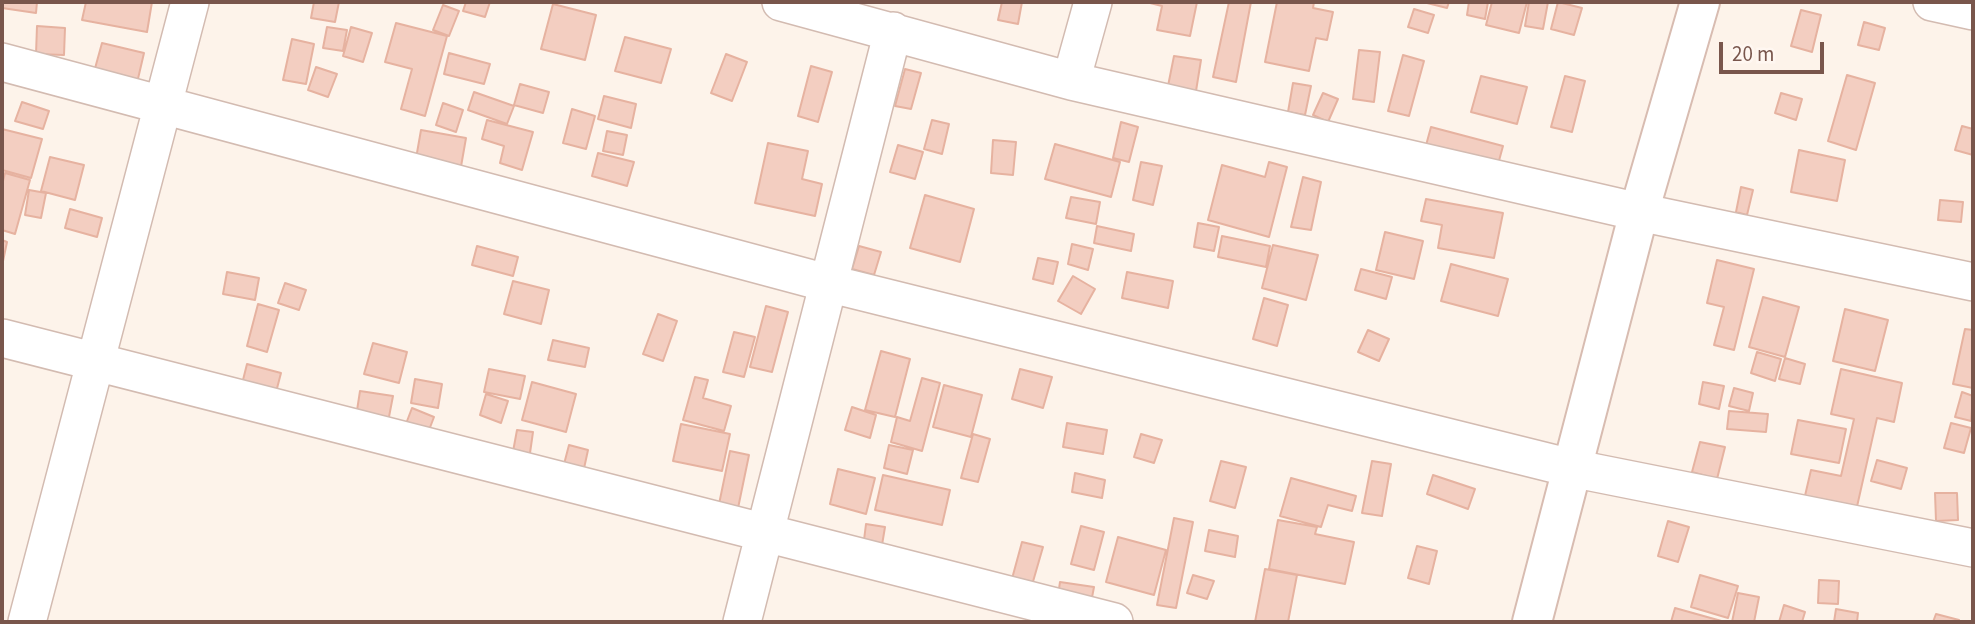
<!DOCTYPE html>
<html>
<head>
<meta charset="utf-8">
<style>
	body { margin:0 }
	#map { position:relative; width:1975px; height:624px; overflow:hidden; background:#fdf3ea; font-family:"Source Sans 3",sans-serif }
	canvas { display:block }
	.frame { position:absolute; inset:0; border:4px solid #79564c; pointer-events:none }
	.scale { position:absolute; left:1719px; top:42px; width:105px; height:32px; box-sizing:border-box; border:4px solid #79564c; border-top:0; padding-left:9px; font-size:21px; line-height:24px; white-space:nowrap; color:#79564c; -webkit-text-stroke:5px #fff7f1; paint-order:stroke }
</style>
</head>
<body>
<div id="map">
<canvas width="1975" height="624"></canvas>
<div class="frame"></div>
<div class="scale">20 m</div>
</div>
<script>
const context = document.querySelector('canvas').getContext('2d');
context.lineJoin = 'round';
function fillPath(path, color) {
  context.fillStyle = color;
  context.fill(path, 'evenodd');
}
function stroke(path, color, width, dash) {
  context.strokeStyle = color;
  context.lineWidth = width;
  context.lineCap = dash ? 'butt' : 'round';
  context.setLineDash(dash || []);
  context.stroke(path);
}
const building = new Path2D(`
	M2,2H37L36,13L2,8Z
	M86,2H152L147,32L82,20Z
	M314,2H339L335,22L311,18Z
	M466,2H490L485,17L463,11Z
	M1002,2H1022L1018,24L998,20Z
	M1146,2H1197L1190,36L1157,30L1162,6Z
	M1229,2H1251L1236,82L1213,77Z
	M1277,2H1314L1313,8L1333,12L1327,40L1316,38L1309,71L1265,62Z
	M1423,2H1449L1447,8Z
	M1469,2H1488L1485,19L1467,15Z
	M1492,2H1527L1519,33L1486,25Z
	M1529,2H1548L1543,29L1525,26Z
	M1558,2L1582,8L1574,35L1551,29Z
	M553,4L596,15L585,60L541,49Z
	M443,5L459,11L449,36L433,30Z
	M1414,9L1434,15L1428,33L1408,27Z
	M1801,10L1821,15L1812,52L1791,46Z
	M1864,22L1885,28L1879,50L1858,45Z
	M396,23L447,36L425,116L401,109L412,69L385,62Z
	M37,26L65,28L64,55L36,54Z
	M327,27L347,30L343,51L323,48Z
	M351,27L372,33L363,62L343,56Z
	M625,37L671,49L661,83L615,71Z
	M292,39L314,44L306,84L283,80Z
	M102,43L144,53L137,83L94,72Z
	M1359,50L1380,52L1374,102L1353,99Z
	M449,53L490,64L484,84L444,74Z
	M726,54L747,62L732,101L711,93Z
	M1403,55L1424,61L1409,116L1388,111Z
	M1174,56L1201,60L1196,91L1168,86Z
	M811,66L832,72L818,122L798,116Z
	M316,67L337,74L328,97L308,90Z
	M905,69L921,73L911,109L895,106Z
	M1847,75L1875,83L1856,150L1828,141Z
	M1481,76L1527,87L1517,124L1471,112Z
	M1565,76L1585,81L1572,132L1551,127Z
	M1293,83L1311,86L1305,115L1288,112Z
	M520,84L549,92L543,113L514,105Z
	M474,92L514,106L507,124L468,110Z
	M1323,93L1338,99L1328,122L1313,115Z
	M1781,93L1802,99L1796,120L1775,113Z
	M604,96L636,104L631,128L598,119Z
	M22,102L49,111L43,129L15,121Z
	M443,103L463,110L456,132L436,125Z
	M572,109L595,116L586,149L563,143Z
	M487,120L533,132L522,170L500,163L504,146L482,139Z
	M932,120L949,124L942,154L924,149Z
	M1121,122L1138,127L1129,162L1113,158Z
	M1962,126L1973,129V155L1955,150Z
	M1431,127L1503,146L1497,168L1425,149Z
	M2,129L42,139L31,178L2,170Z
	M421,130L466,138L459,178L414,170Z
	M607,131L627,135L623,155L603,151Z
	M993,140L1016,142L1013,175L991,173Z
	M768,143L808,151L802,179L822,184L815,216L755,203Z
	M1055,144L1120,162L1111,197L1045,179Z
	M898,145L923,152L915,179L890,172Z
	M1799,150L1845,160L1837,201L1791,192Z
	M598,153L634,162L627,186L592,176Z
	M50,157L84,165L75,200L41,191Z
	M1141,162L1162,166L1153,205L1133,200Z
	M1269,162L1287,167L1269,237L1208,220L1222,165L1265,177Z
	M5,173L30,180L15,234L2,230V185Z
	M1303,177L1321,182L1311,230L1291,227Z
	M1741,187L1753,190L1747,215L1736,212Z
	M29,190L46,193L41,218L25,215Z
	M925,195L974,209L960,262L910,248Z
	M1071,197L1100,202L1096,224L1066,218Z
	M1426,199L1503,213L1494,258L1438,248L1442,225L1421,221Z
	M1940,200L1963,202L1961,222L1938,220Z
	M70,209L102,218L97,237L65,228Z
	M1198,223L1219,227L1214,251L1194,247Z
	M1097,226L1134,234L1131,251L1094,243Z
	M1385,232L1423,241L1414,279L1376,270Z
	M1222,236L1270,246L1266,267L1218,257Z
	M2,240L7,242L2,266Z
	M1072,244L1093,249L1088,270L1068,264Z
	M1273,245L1318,255L1306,300L1262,288Z
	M477,246L518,257L513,276L472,265Z
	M859,246L881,252L874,275L852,269Z
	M1038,258L1058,262L1053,284L1033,279Z
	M1717,260L1754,269L1734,350L1714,345L1724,307L1707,303Z
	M1451,264L1508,279L1498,316L1441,301Z
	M1361,269L1392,277L1386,299L1355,290Z
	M227,272L259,278L255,300L223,294Z
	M1127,272L1173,281L1168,308L1122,298Z
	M1073,276L1095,289L1081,314L1058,301Z
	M513,281L549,290L541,324L504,314Z
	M285,283L306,290L299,310L278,303Z
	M1763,297L1799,307L1785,357L1749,347Z
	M1264,298L1288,305L1277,346L1253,339Z
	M258,304L279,310L267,352L247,346Z
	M766,306L788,312L772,372L750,367Z
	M1845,309L1888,320L1875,371L1833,361Z
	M658,314L677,321L663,361L643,354Z
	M1965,329L1973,330V388L1953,384Z
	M1368,330L1389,339L1379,361L1358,352Z
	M734,332L755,337L744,377L723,372Z
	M553,340L589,348L585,367L548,360Z
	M373,343L407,352L399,383L364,374Z
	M881,351L910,359L895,417L865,410Z
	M1757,352L1781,359L1775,381L1751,373Z
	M1785,358L1805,364L1800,384L1779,379Z
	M247,364L281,373L275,396L241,388Z
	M489,369L525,376L520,399L484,392Z
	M1020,369L1052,377L1043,408L1012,399Z
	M1841,369L1902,383L1894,422L1877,418L1856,511L1804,500L1811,470L1841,476L1854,419L1831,414Z
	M695,377L708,380L703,398L731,406L724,431L683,420Z
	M922,378L940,383L922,451L891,442L897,417L910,421Z
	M415,379L442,384L438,408L411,403Z
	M532,382L576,394L566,432L522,420Z
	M1703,382L1724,386L1719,409L1699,404Z
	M944,385L982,395L971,437L933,427Z
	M1734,388L1753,393L1749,411L1729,406Z
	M360,391L393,396L388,422L356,417Z
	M1962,392L1973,396L1971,421L1955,417Z
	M486,394L508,401L501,423L480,415Z
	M852,407L876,415L870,438L845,430Z
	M412,408L434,417L426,438L404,429Z
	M1729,411L1768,414L1766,432L1727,429Z
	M1798,420L1846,429L1839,463L1791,454Z
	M1067,423L1107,430L1103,454L1063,447Z
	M1951,423L1971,428L1964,453L1944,448Z
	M681,424L730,434L722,471L673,461Z
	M517,430L533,432L529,460L512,457Z
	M973,434L990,439L978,482L961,478Z
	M1141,434L1162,440L1154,463L1134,457Z
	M1700,442L1725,447L1717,479L1692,472Z
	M569,445L588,450L583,473L563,468Z
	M889,445L913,450L907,474L884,468Z
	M730,451L749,455L737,513L718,509Z
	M1877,460L1907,468L1901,489L1871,481Z
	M1221,461L1246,467L1235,508L1210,501Z
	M1372,461L1391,464L1382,516L1362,513Z
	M838,469L875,478L866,514L830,504Z
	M1075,473L1105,480L1102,498L1072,492Z
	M883,475L950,490L942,525L875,510Z
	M1433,475L1475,489L1468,509L1427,494Z
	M1291,478L1356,496L1352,511L1328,505L1321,527L1280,516Z
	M1935,493H1957L1958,520L1936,521Z
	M1174,518L1193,522L1176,608L1157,605Z
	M1278,520L1317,527L1315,534L1354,542L1345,584L1269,569Z
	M1668,521L1689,527L1678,562L1658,556Z
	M866,524L885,527L881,551L863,548Z
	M1081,526L1104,532L1094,570L1071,564Z
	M1209,530L1238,536L1235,557L1205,551Z
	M1118,537L1166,550L1154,595L1106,582Z
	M1022,542L1043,547L1030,592L1010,586Z
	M1417,546L1437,551L1429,584L1408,578Z
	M1265,569L1297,575L1288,622H1255Z
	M1193,575L1214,581L1207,599L1187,593Z
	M1700,575L1738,586L1728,618L1691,607Z
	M1819,580L1839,581L1838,604L1818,603Z
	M1060,582L1094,587L1090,608L1057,602Z
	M1738,593L1759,597L1754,622H1732Z
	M1784,605L1805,612L1802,622H1779Z
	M1675,608L1725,622H1671Z
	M1836,609L1858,613L1857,622H1834Z
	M1936,614L1959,620V622H1933Z`);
const street = new Path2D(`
	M781,2L1071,81L1639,212L1973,282
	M1932,2L1973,11
	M2,62L827,283L1571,468L1973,548
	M1071,81L1093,2
	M2,338L1114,622
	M27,622L190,2
	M742,622L893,31`);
const secondary = new Path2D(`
	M1532,622L1639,212L1700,2`);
fillPath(building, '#f3cec1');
stroke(building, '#e6b2a0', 2);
stroke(street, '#d3bbb1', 40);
stroke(secondary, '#d8bcb1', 42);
stroke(street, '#fff', 37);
stroke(secondary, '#fff', 38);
</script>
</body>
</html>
